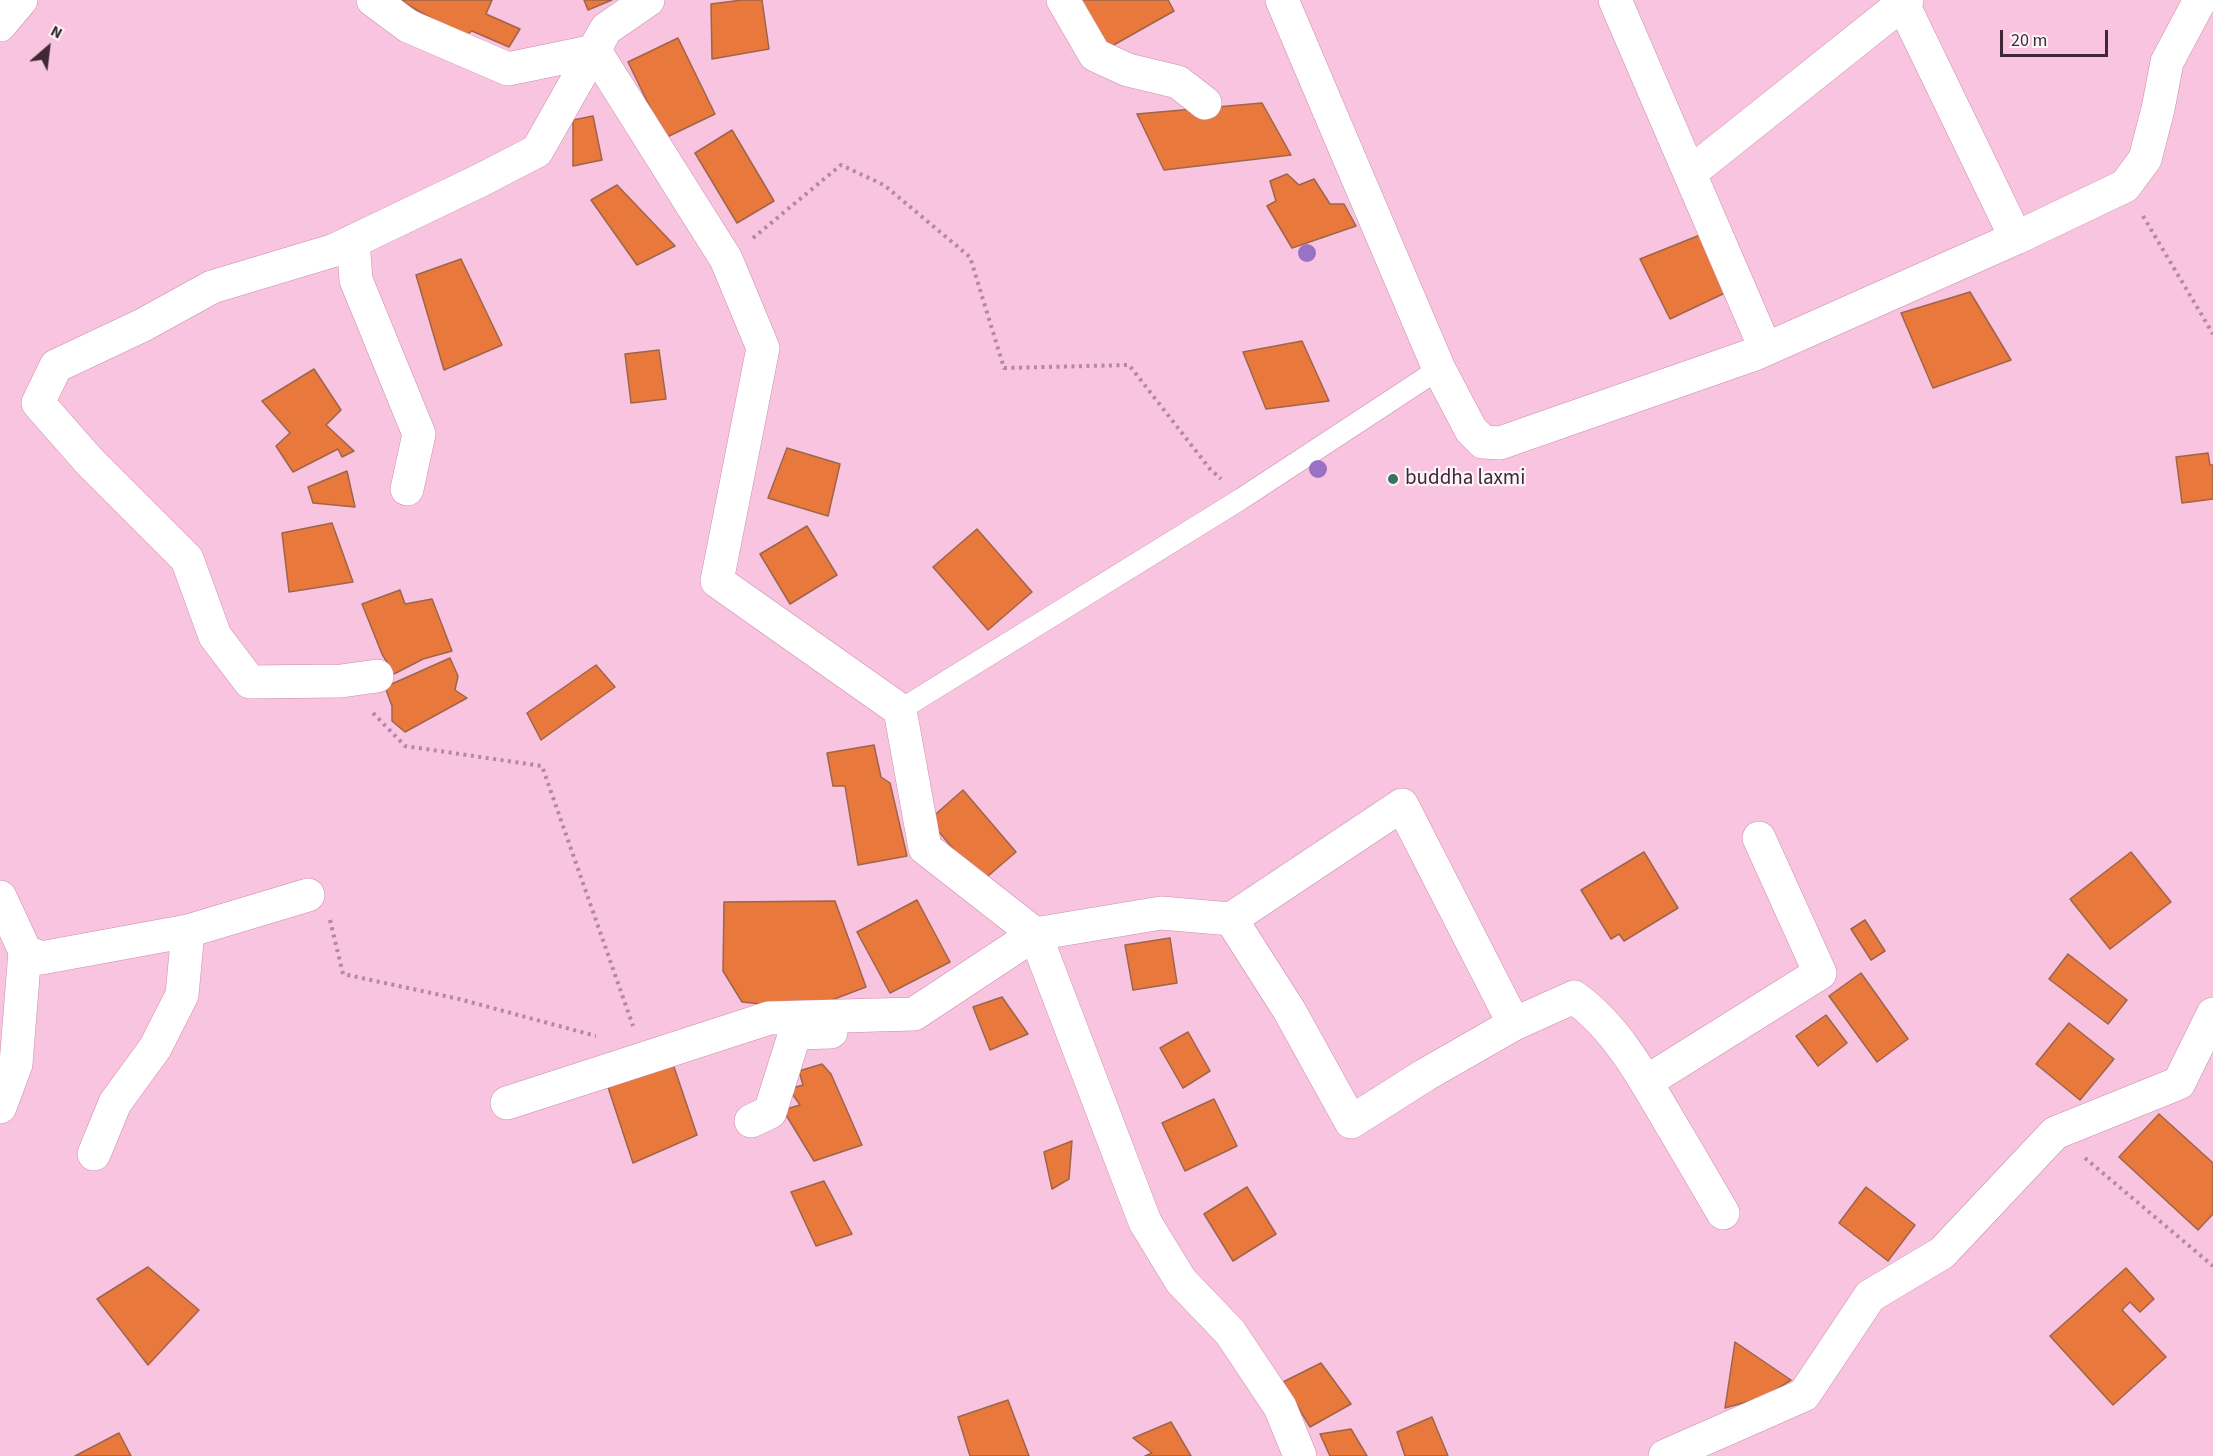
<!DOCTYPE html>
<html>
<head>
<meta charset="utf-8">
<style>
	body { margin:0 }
	#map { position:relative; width:2213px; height:1456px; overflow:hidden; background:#f8c4df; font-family:"Source Sans 3",sans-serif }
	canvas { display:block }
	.north { position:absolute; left:18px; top:18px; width:60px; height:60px; -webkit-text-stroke:4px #fbf4f8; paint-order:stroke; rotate:28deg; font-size:16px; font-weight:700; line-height:24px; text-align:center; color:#412836 }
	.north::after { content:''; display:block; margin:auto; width:21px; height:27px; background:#412836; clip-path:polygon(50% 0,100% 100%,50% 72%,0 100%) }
	.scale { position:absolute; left:2000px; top:30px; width:108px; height:27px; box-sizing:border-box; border:3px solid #412836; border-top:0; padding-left:8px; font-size:18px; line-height:21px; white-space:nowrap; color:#412836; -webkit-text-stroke:4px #fbf4f8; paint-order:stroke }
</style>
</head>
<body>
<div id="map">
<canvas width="2213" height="1456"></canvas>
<div class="north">N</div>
<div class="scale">20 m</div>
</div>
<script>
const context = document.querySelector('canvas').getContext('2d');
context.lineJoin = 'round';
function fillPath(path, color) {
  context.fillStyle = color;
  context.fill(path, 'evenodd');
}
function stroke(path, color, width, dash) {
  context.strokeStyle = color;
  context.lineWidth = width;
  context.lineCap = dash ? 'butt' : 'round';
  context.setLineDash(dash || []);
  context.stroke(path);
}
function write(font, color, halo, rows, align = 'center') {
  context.font = font + ' "Source Sans 3",sans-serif';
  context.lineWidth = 4.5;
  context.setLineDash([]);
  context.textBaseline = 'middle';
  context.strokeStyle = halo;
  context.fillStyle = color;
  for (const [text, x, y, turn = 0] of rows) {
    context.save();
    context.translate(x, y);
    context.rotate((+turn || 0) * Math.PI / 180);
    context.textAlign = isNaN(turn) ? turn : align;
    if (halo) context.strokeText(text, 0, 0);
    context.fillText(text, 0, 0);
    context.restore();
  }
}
const building = new Path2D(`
	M400,0H492L486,14L520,29L509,47L472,31L463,37Z
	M584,0H612L588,10Z
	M742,0H762L769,49L712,59L711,4Z
	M1074,0H1168L1174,11L1103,51Z
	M678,38L715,114L665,138L628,62Z
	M1262,103L1291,155L1164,170L1137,114Z
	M593,116L602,160L573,166V120Z
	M732,130L774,201L737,223L695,153Z
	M1287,174L1299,185L1314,179L1330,204H1344L1356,226L1292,248L1267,206L1276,201L1270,181Z
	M617,185L675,246L637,265L591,200Z
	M1700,235L1727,292L1670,319L1640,259Z
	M461,259L502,345L444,370L416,275Z
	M1970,292L2011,360L1933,388L1901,313Z
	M1302,341L1329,401L1266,409L1243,352Z
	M659,350L666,399L631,403L625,354Z
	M314,369L341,410L326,425L354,451L342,457L338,449L293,472L276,446L290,433L262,401Z
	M787,448L840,464L828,516L768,498Z
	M2208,453L2210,465H2213V499L2182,503L2176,457Z
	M347,471L355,507L313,503L308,487Z
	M332,523L353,582L289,592L282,533Z
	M807,526L837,575L790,604L760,554Z
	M977,529L1032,592L988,630L933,567Z
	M400,590L405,604L432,599L452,651L423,659L394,674L382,654L362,604Z
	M450,658L458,676L455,690L467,698L405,732L392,721V706L385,687Z
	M596,665L615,687L541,740L527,713Z
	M874,745L881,777L890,783L907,856L858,865L845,786H833L827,753Z
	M963,790L1016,852L981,882L929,820Z
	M1644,852L1678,908L1624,941L1619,934L1611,939L1581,890Z
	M2131,852L2171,902L2110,949L2070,899Z
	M917,900L950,962L890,993L857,932Z
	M835,901L866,987L808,1009L742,1002L723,971L724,902Z
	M1865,920L1885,951L1871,960L1851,929Z
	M1170,938L1177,983L1133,990L1125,945Z
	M2068,954L2127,1000L2108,1024L2049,979Z
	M1861,973L1908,1039L1877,1062L1829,996Z
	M1002,997L1028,1034L990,1050L973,1007Z
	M1826,1015L1847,1043L1818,1066L1796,1036Z
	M2069,1023L2114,1059L2080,1100L2036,1064Z
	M1188,1032L1210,1071L1183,1088L1160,1048Z
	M673,1064L697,1135L633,1163L607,1084Z
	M822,1064L831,1074L862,1145L814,1161L783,1110L800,1105L789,1089L803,1085L799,1071Z
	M1214,1099L1237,1146L1185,1171L1162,1123Z
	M2159,1114L2213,1163V1214L2198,1230L2119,1157Z
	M1072,1141L1069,1179L1052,1189L1044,1152Z
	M824,1181L852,1234L816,1246L791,1192Z
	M1247,1187L1276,1234L1233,1261L1204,1214Z
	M1866,1187L1915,1225L1888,1261L1839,1223Z
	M148,1267L199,1310L148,1365L97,1299Z
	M2126,1268L2154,1299L2140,1312L2130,1302L2122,1310L2166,1357L2113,1405L2050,1336Z
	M1735,1342L1791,1380L1764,1397L1725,1408Z
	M1321,1363L1351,1404L1310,1427L1283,1382Z
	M1008,1400L1029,1456H970L958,1417Z
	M1432,1417L1448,1456H1405L1397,1432Z
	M1171,1422L1191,1456H1145L1152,1453L1133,1438Z
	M1351,1429L1367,1456H1330L1320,1434Z
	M119,1433L131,1456H75Z`);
const path = new Path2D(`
	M2143,216L2213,334
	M753,238L841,165L884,185L970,257L1004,368L1129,365L1210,469L1221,479
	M373,713L405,746L542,766L633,1026
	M330,920L343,974L459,999L596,1036
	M2085,1158L2213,1266`);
const lane = new Path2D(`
	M900,710L1241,499L1439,369`);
const street = new Path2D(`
	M1063,0L1095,55L1128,70L1178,82L1205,103
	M1282,0L1439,369L1471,430L1483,442L1500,443L1755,354L2016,238L2125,186L2145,159L2158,109L2167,62L2200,0
	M1615,0L1765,348
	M1901,0L2016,238
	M0,25L21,0
	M1690,173L1907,0
	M353,241L356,280L419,434L407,489
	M377,676L341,681L250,682L215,636L187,559L90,462L38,403L56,366L143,325L212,287L335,250L481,180L537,151L606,29L648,0
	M0,897L25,951L41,958L188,931L308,895
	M1231,919L1402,805L1514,1024
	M1646,1082L1820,973L1759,838
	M507,1103L769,1018L914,1014L1035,934L1161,913L1231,919L1289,1010L1351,1122L1425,1075L1514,1024L1574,997C1616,1027 1643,1076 1669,1121C1687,1151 1705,1182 1723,1213
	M0,1107L16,1064L25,951
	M751,1121L770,1112L795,1033L831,1032
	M94,1154L115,1103L155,1048L182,995L188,931
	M1665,1456L1804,1395L1870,1296L1942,1253L2055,1133L2179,1083L2213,1014`);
const secondary = new Path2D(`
	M373,0L408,26L508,69L595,51L726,259L763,348L717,581L900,710L925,848L1035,934L1145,1222L1181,1281L1230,1332L1280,1407L1300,1456`);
const trees = [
	[1307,253],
	[1318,469]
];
const markers = [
	[1393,479,6,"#39735c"]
];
const poiNames = [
	["buddha laxmi",1405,479]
];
fillPath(building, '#e9783d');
stroke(building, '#9f6449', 1.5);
stroke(lane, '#ca8dae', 22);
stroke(street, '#ca8dae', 34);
stroke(secondary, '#ca8dae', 34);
stroke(path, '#b3899f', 4, [3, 4.5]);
stroke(lane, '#fff', 21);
stroke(street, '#fff', 33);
stroke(secondary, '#fff', 33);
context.fillStyle = '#9972c4';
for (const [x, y] of trees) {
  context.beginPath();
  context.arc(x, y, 9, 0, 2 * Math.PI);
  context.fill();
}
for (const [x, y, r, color] of markers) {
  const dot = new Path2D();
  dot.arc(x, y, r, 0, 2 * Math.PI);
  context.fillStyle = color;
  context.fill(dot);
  stroke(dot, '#fbf4f8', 2);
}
write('21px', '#412836', '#fbf4f8', poiNames, 'left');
</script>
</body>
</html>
